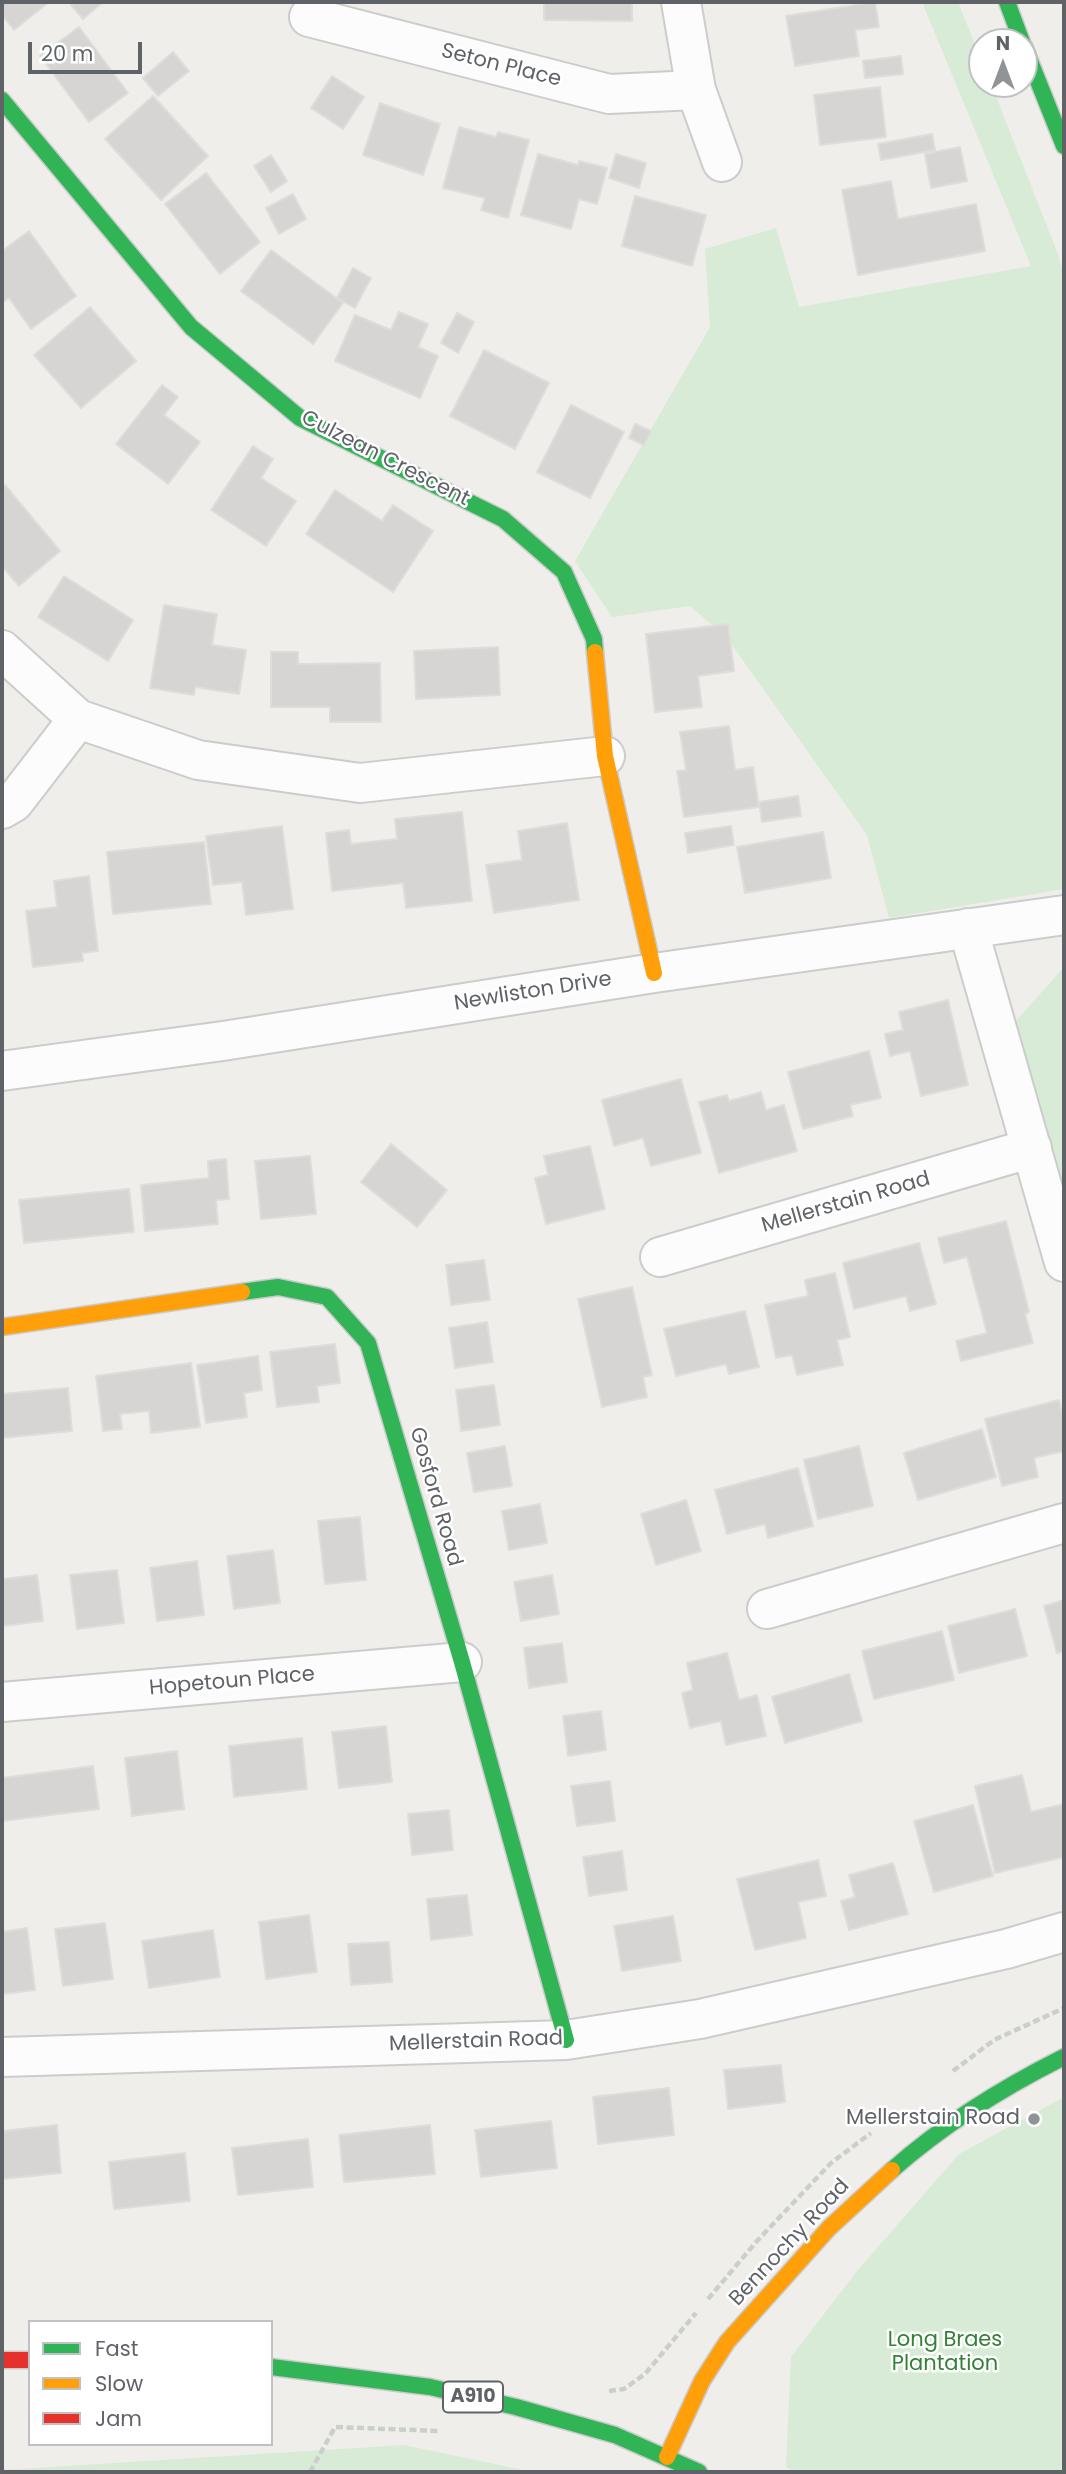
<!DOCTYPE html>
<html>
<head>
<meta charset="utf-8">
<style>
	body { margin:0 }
	#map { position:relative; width:1066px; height:2474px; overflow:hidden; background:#efeeea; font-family:Poppins,sans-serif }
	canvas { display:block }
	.frame { position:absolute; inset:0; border:4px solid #5f6368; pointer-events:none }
	.legend { position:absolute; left:28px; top:2320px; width:245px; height:126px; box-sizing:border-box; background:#fff; border:2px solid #bfc1c3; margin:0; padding:9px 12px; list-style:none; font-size:21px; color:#5f6368 }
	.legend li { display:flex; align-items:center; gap:14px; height:35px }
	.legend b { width:35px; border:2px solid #bfc1c3 }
	.north { position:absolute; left:968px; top:28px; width:70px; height:70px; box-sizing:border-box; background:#fff; border:2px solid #bfc1c3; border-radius:50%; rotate:0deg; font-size:19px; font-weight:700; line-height:28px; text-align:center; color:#5f6368 }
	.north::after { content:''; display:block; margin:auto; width:24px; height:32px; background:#919496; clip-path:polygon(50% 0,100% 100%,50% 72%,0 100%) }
	.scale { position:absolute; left:28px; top:42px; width:114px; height:32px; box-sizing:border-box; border:4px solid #5f6368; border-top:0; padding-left:9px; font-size:21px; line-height:24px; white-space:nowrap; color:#5f6368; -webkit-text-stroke:5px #fff; paint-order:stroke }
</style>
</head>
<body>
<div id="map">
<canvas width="1066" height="2474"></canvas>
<div class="frame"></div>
<ul class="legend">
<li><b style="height:9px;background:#30b455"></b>Fast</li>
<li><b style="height:9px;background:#ff9f0a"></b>Slow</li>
<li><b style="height:9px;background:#e5322d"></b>Jam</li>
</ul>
<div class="north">N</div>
<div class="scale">20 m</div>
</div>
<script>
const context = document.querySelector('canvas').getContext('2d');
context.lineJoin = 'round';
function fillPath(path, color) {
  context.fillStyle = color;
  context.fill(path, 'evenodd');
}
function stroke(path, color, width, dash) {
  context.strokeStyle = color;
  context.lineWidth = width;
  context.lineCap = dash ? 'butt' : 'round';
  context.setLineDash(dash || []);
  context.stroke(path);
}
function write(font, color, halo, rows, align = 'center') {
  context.font = font + ' Poppins,sans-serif';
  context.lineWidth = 5;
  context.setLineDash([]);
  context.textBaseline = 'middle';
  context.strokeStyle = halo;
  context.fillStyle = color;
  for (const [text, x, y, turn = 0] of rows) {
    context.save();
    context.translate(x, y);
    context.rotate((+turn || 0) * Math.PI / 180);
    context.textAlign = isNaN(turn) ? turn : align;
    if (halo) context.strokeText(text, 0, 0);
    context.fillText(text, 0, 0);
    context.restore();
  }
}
const green = new Path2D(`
	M922,2H958L982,62V84H991L1058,254L1064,276V889L889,918L867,835L727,638L690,606L612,617L575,561L710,327L705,249L776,228L799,307L1031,266Z
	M1064,967V1191L1015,1022Z
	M1064,2097V2472H796L786,2467L791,2357L857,2271L959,2154Z
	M404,2445L533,2472H2V2470Z`);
const building = new Path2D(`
	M2,2H49L14,30L2,15Z
	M75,2H103L83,19L71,5Z
	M544,2H632V21L544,20Z
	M875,2L879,27L855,30L859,56L795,66L786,16Z
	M79,27L128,93L89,122L40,56Z
	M173,52L189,71L158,96L143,78Z
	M901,56L903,74L865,78L863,61Z
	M332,76L364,97L343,129L311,108Z
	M880,87L886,137L820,145L814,95Z
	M153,96L208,156L161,200L105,139Z
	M380,103L440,124L423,175L363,155Z
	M459,127L496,137L498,132L529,140L508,218L481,210L485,198L443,188Z
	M932,134L935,150L881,160L878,144Z
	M960,147L967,181L931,188L925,154Z
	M538,154L578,165L579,161L607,168L597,204L579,199L571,229L521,215Z
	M616,154L646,163L639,188L609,178Z
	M271,155L287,181L271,192L254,166Z
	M206,173L260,242L220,274L165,204Z
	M891,181L898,219L976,204L985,251L858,275L842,190Z
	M293,194L306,219L279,234L266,208Z
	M635,196L706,215L692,266L622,246Z
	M29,231L76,296L31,329L9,298L2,303V251Z
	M271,250L343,303L313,344L241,291Z
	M353,268L371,278L355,308L337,298Z
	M90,307L136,361L81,408L34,355Z
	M399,312L428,324L418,347L438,356L420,398L335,361L355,315L391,330Z
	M457,313L474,322L458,353L441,343Z
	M484,350L549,383L515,449L450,416Z
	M162,385L178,397L164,415L200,442L168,484L116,444Z
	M571,405L624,432L590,498L537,472Z
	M635,424L651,431L644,445L629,438Z
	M253,446L273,459L261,478L296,501L266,546L211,510Z
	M5,485L60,551L19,586L2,566V488Z
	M335,490L382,521L393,505L433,531L393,592L306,534Z
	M64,576L133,620L108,661L38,617Z
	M164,605L217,614L212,645L246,650L239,694L195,687L194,695L150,688Z
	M728,624L734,671L698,676L702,707L655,712L646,634Z
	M498,647L500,695L416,699L414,651Z
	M271,652H298V664L380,663L381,722H330V707H271Z
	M729,726L735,770L753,767L759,807L684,817L677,771L686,770L680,732Z
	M798,796L801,816L762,822L759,802Z
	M462,812L472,901L406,908L403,883L332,891L326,833L349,830L351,844L397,839L395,819Z
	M567,823L579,900L494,913L486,865L522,860L518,831Z
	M282,826L293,909L246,915L242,882L213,885L206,836Z
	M731,826L734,845L688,853L685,833Z
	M823,832L831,878L745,893L737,847Z
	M204,842L211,904L113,914L107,852Z
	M89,876L98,951L82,953L83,961L33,967L26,911L57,907L54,881Z
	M948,1000L968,1085L921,1096L910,1051L890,1056L885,1034L903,1030L899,1012Z
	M869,1051L881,1098L850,1105L853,1116L803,1129L788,1072Z
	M681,1079L701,1153L651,1166L643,1138L614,1146L602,1100Z
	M761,1092L766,1110L784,1105L797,1151L719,1173L699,1102L727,1095L729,1101Z
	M391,1144L447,1190L417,1227L361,1182Z
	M590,1146L605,1209L546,1224L535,1178L548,1175L544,1156Z
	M310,1156L316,1214L261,1219L255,1161Z
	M226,1159L229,1199L216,1200L218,1224L145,1231L141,1185L209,1178L208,1161Z
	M129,1189L134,1232L24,1243L19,1200Z
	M1006,1221L1029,1312L1025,1314L1033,1343L961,1361L956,1341L987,1333L967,1257L944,1263L938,1238Z
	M919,1243L936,1304L910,1311L906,1296L854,1309L843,1263Z
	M484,1260L490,1300L451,1305L446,1265Z
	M835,1273L850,1337L837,1340L843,1365L797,1375L792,1355L776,1358L765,1305L808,1296L805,1280Z
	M632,1287L652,1375L643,1377L647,1397L602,1407L578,1299Z
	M745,1311L759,1367L729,1374L726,1364L676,1376L664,1329Z
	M487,1322L493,1362L455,1368L449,1328Z
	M335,1344L340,1383L317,1386L319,1402L277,1407L270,1352Z
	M258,1356L262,1390L244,1393L247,1417L206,1423L197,1365Z
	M191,1363L200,1427L151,1433L149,1411L120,1414L122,1429L103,1431L96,1376Z
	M494,1385L500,1425L461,1431L456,1390Z
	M68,1388L72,1431L2,1438V1394Z
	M1059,1400L1064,1421V1451L1034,1458L1038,1477L1002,1486L985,1419Z
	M982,1429L996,1477L918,1500L904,1453Z
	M505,1446L512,1486L474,1492L467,1453Z
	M859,1446L873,1506L818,1519L804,1460Z
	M798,1468L813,1526L768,1538L765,1524L727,1534L715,1490Z
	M686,1500L701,1551L656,1565L641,1514Z
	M540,1504L547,1543L509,1550L502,1511Z
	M360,1517L366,1580L325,1584L318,1521Z
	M273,1550L280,1603L234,1609L227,1556Z
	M197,1561L204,1615L157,1621L150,1568Z
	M117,1570L124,1623L77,1629L70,1575Z
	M37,1575L43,1621L2,1626V1579Z
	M552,1575L559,1614L521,1621L514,1582Z
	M1064,1600V1651L1057,1653L1044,1606Z
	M1015,1609L1027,1656L959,1673L948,1626Z
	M942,1631L954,1680L874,1699L862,1651Z
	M562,1643L567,1682L529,1688L524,1648Z
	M727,1653L739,1700L757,1695L766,1736L726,1745L721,1721L690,1728L682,1693L693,1690L687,1663Z
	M849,1674L862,1721L785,1743L772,1697Z
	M601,1711L606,1750L568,1756L563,1716Z
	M386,1726L392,1782L339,1788L332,1732Z
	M302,1738L307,1789L234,1797L229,1746Z
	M177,1751L184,1809L132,1816L125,1758Z
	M93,1766L99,1809L2,1821V1778Z
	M1022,1775L1031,1812L1064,1804V1857L995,1873L975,1786Z
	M610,1781L615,1821L577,1826L571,1786Z
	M973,1805L993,1876L934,1892L914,1821Z
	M449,1810L453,1850L412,1855L408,1814Z
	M622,1851L627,1890L589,1896L583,1857Z
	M818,1860L826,1896L798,1902L806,1938L755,1950L737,1879Z
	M893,1863L908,1914L849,1930L841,1901L855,1897L849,1875Z
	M467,1895L472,1935L431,1940L427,1899Z
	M309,1915L317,1972L266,1979L259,1922Z
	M673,1916L681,1961L622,1971L614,1926Z
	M105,1923L113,1979L63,1986L55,1929Z
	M27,1928L35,1990L2,1994V1932Z
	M213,1930L220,1977L149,1988L142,1941Z
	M389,1942L392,1982L351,1985L348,1944Z
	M781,2065L785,2102L728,2109L724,2070Z
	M669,2088L674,2135L598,2144L593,2097Z
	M551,2121L557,2168L481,2177L475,2130Z
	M57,2125L61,2173L2,2179V2131Z
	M430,2125L435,2174L344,2182L339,2135Z
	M308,2139L313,2187L238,2195L232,2148Z
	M185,2153L190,2201L114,2209L109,2162Z`);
const path = new Path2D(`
	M953,2071L994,2040L1064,2008
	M708,2299L757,2241L831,2163L871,2133
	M609,2391L624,2389L645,2374L696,2313
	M310,2472L335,2427L440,2431`);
const street = new Path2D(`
	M681,2L696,90L722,162
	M309,17L609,94L696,90
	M2,650L78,719L198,760L360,783L605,756
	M2,809L14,802L78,719
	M968,928L1064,1262
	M2,1071L223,1041L654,973L1064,915
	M660,1257L1032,1148
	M767,1609L1064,1523
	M2,1702L462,1662
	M2,2057L566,2040L700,2019L1006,1949L1064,1932`);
const fast = new Path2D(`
	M1007,2L1022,42
	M1024,46L1064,146
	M2,100L191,327L300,418L503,519L564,572L594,639L595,652
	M242,1292L278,1287L327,1297L368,1343L462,1662L566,2040
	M892,2170C944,2124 1002,2088 1064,2057
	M271,2367L430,2387L516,2407L615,2435L699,2472`);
const slow = new Path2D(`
	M595,652L605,756L654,973
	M2,1327L242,1292
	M667,2457L702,2381L727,2342L829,2228L892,2170`);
const jam = new Path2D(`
	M2,2360H30`);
const markers = [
	[1034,2119,7,"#919496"]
];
const shields = [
	[473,2397,60]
];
const shieldNames = [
	["A910",473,2397]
];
const streetNames = [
	["Seton Place",501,66,14],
	["Culzean Crescent",385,459,27],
	["Newliston Drive",533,992,-9],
	["Mellerstain Road",846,1203,-16],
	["Gosford Road",435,1497,74],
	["Hopetoun Place",232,1682,-5],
	["Mellerstain Road",476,2042,-2],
	["Bennochy Road",790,2243,-47]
];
const poiNames = [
	["Mellerstain Road",1020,2119]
];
const parkNames = [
	["Long Braes",945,2341],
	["Plantation",945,2365]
];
fillPath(green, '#d8ebd6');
fillPath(building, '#d6d5d3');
stroke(building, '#deddd9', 2);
stroke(street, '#cbcccc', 42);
stroke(fast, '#cacacb', 19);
stroke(slow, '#cacacb', 19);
stroke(jam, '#cacacb', 19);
stroke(path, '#cacfcc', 4.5, [7, 3.5]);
stroke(street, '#fdfcfc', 38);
stroke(fast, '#30b455', 16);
stroke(slow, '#ff9f0a', 16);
stroke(jam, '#e5322d', 16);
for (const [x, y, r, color] of markers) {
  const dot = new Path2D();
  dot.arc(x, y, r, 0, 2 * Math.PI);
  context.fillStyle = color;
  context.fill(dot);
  stroke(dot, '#fff', 2.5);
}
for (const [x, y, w] of shields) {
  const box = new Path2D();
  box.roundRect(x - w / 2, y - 15.5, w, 31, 5);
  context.fillStyle = '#fff';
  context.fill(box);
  stroke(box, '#5f6368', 2);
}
write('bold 19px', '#5f6368', null, shieldNames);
write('21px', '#5f6368', '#fff', streetNames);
write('21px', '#5f6368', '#fff', poiNames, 'right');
write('21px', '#348238', '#fff', parkNames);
</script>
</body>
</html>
